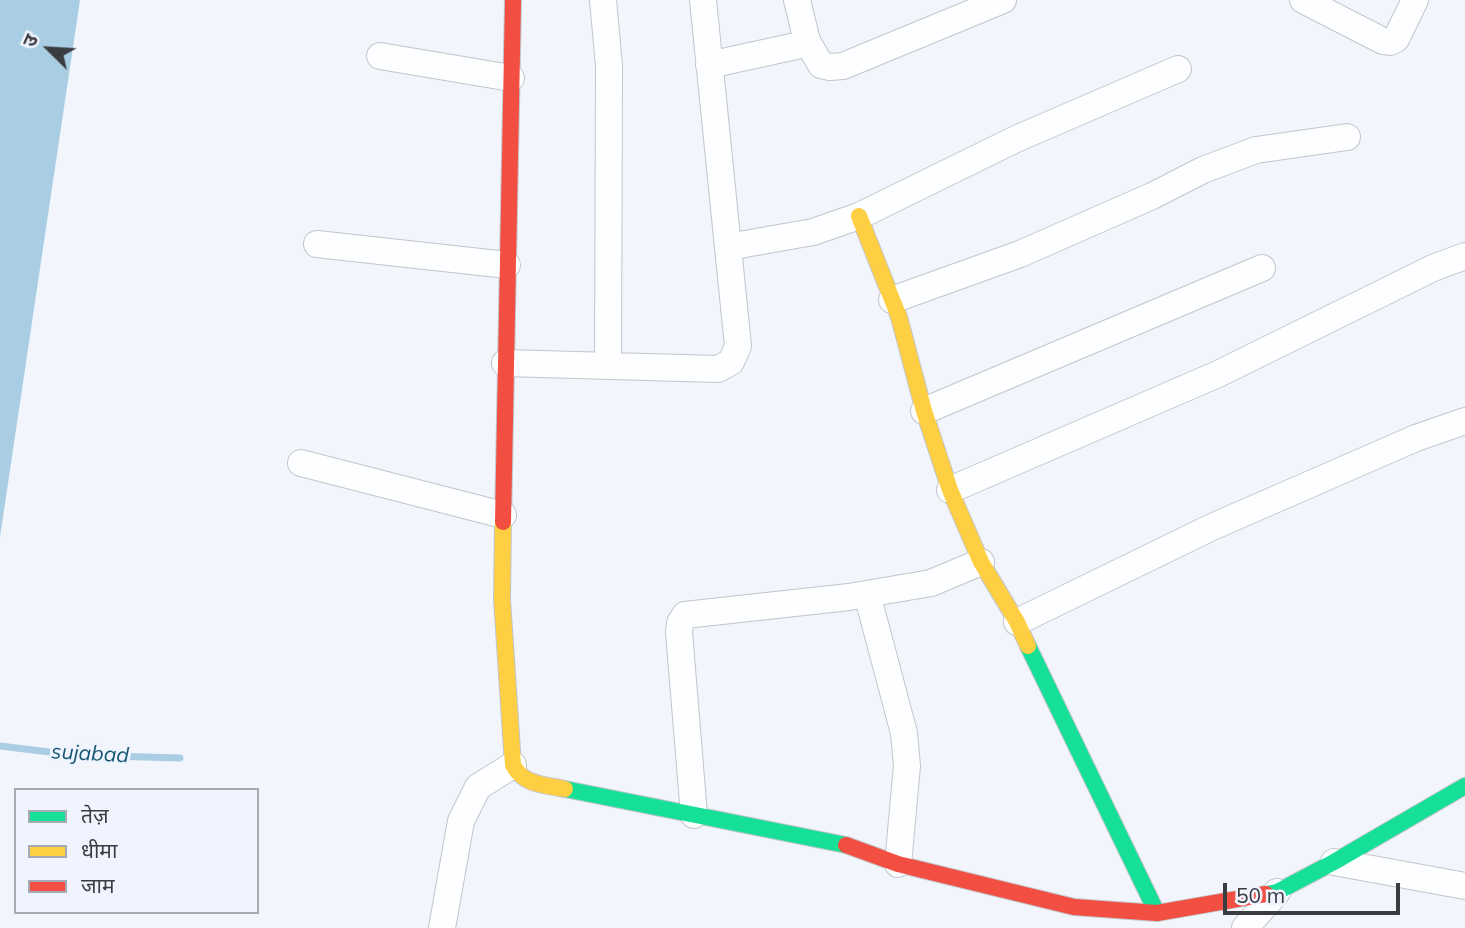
<!DOCTYPE html>
<html>
<head>
<meta charset="utf-8">
<style>
	body { margin:0 }
	#map { position:relative; width:1465px; height:928px; overflow:hidden; background:#f2f5fc; font-family:Mulish,"Noto Sans Devanagari",sans-serif }
	canvas { display:block }
	.legend { position:absolute; left:14px; top:788px; width:245px; height:126px; box-sizing:border-box; background:#eff4ff; border:2px solid #a7aab3; margin:0; padding:9px 12px; list-style:none; font-size:21px; color:#3a3c40 }
	.legend li { display:flex; align-items:center; gap:14px; height:35px }
	.legend b { width:35px; border:2px solid #a7aab3 }
	.north { position:absolute; left:14px; top:14px; width:70px; height:70px; -webkit-text-stroke:5px #eff4ff; paint-order:stroke; rotate:294deg; font-size:19px; font-weight:700; line-height:28px; text-align:center; color:#3a3c40 }
	.north::after { content:''; display:block; margin:auto; width:24px; height:32px; background:#3a3c40; clip-path:polygon(50% 0,100% 100%,50% 72%,0 100%) }
	.scale { position:absolute; left:1223px; top:883px; width:177px; height:32px; box-sizing:border-box; border:4px solid #3a3c40; border-top:0; padding-left:9px; font-size:21px; line-height:24px; white-space:nowrap; color:#3a3c40; -webkit-text-stroke:5px #eff4ff; paint-order:stroke }
</style>
</head>
<body>
<div id="map">
<canvas width="1465" height="928"></canvas>
<ul class="legend">
<li><b style="height:9px;background:#16e098"></b>तेज़</li>
<li><b style="height:9px;background:#ffcf43"></b>धीमा</li>
<li><b style="height:9px;background:#f24e42"></b>जाम</li>
</ul>
<div class="north">उ</div>
<div class="scale">50 m</div>
</div>
<script>
const context = document.querySelector('canvas').getContext('2d');
context.lineJoin = 'round';
function fillPath(path, color) {
  context.fillStyle = color;
  context.fill(path, 'evenodd');
}
function stroke(path, color, width, dash) {
  context.strokeStyle = color;
  context.lineWidth = width;
  context.lineCap = dash ? 'butt' : 'round';
  context.setLineDash(dash || []);
  context.stroke(path);
}
function write(font, color, halo, rows, align = 'center') {
  context.font = font + ' Mulish,sans-serif';
  context.lineWidth = 6;
  context.setLineDash([]);
  context.textBaseline = 'middle';
  context.strokeStyle = halo;
  context.fillStyle = color;
  for (const [text, x, y, turn = 0] of rows) {
    context.save();
    context.translate(x, y);
    context.rotate((+turn || 0) * Math.PI / 180);
    context.textAlign = isNaN(turn) ? turn : align;
    if (halo) context.strokeText(text, 0, 0);
    context.fillText(text, 0, 0);
    context.restore();
  }
}
const water = new Path2D(`
	M0,0H80L0,537Z`);
const stream = new Path2D(`
	M0,746L74,755L180,758`);
const street = new Path2D(`
	M603,0L609,66L608,366
	M1303,0L1383,41L1390,42L1396,39L1415,0
	M807,41L821,65L830,67L843,66L1003,0
	M380,56L511,78
	M709,65L796,46L807,41L797,0
	M317,244L507,265
	M728,247L813,232L859,216L1016,139L1178,69
	M892,300L1020,254L1152,196L1203,170L1256,150L1347,137
	M505,363L718,369L731,362L738,346L703,0
	M924,411L1262,268
	M301,463L503,515
	M950,490L1218,374L1433,268L1465,256
	M867,594L904,733L907,766L898,864
	M1017,622L1212,527L1416,438L1465,421
	M694,815L679,632L680,623L685,615L849,597L931,583L981,562
	M1334,862L1465,886
	M442,928L461,821L478,787L513,765
	M1245,928L1277,892`);
const fast = new Path2D(`
	M1028,646L1157,913
	M565,789L846,845
	M1266,894L1277,892L1334,862L1465,786`);
const slow = new Path2D(`
	M859,216L899,317L924,411L950,490L981,562L1017,622L1028,646
	M503,522L502,599L513,765C523,785 545,785 565,789`);
const jam = new Path2D(`
	M503,522L513,0
	M846,845L898,864L1074,907L1157,913L1266,894`);
const waterNames = [
	["sujabad",90,754,3]
];
fillPath(water, '#a9cee4');
stroke(stream, '#a9cee4', 7);
stroke(street, '#c3c5ca', 28);
stroke(fast, '#c3c5ca', 18);
stroke(slow, '#c3c5ca', 18);
stroke(jam, '#c3c5ca', 18);
stroke(street, '#fdfeff', 26);
stroke(fast, '#16e098', 16);
stroke(slow, '#ffcf43', 16);
stroke(jam, '#f24e42', 16);
write('italic 21px', '#165873', '#eff4ff', waterNames);
</script>
</body>
</html>
